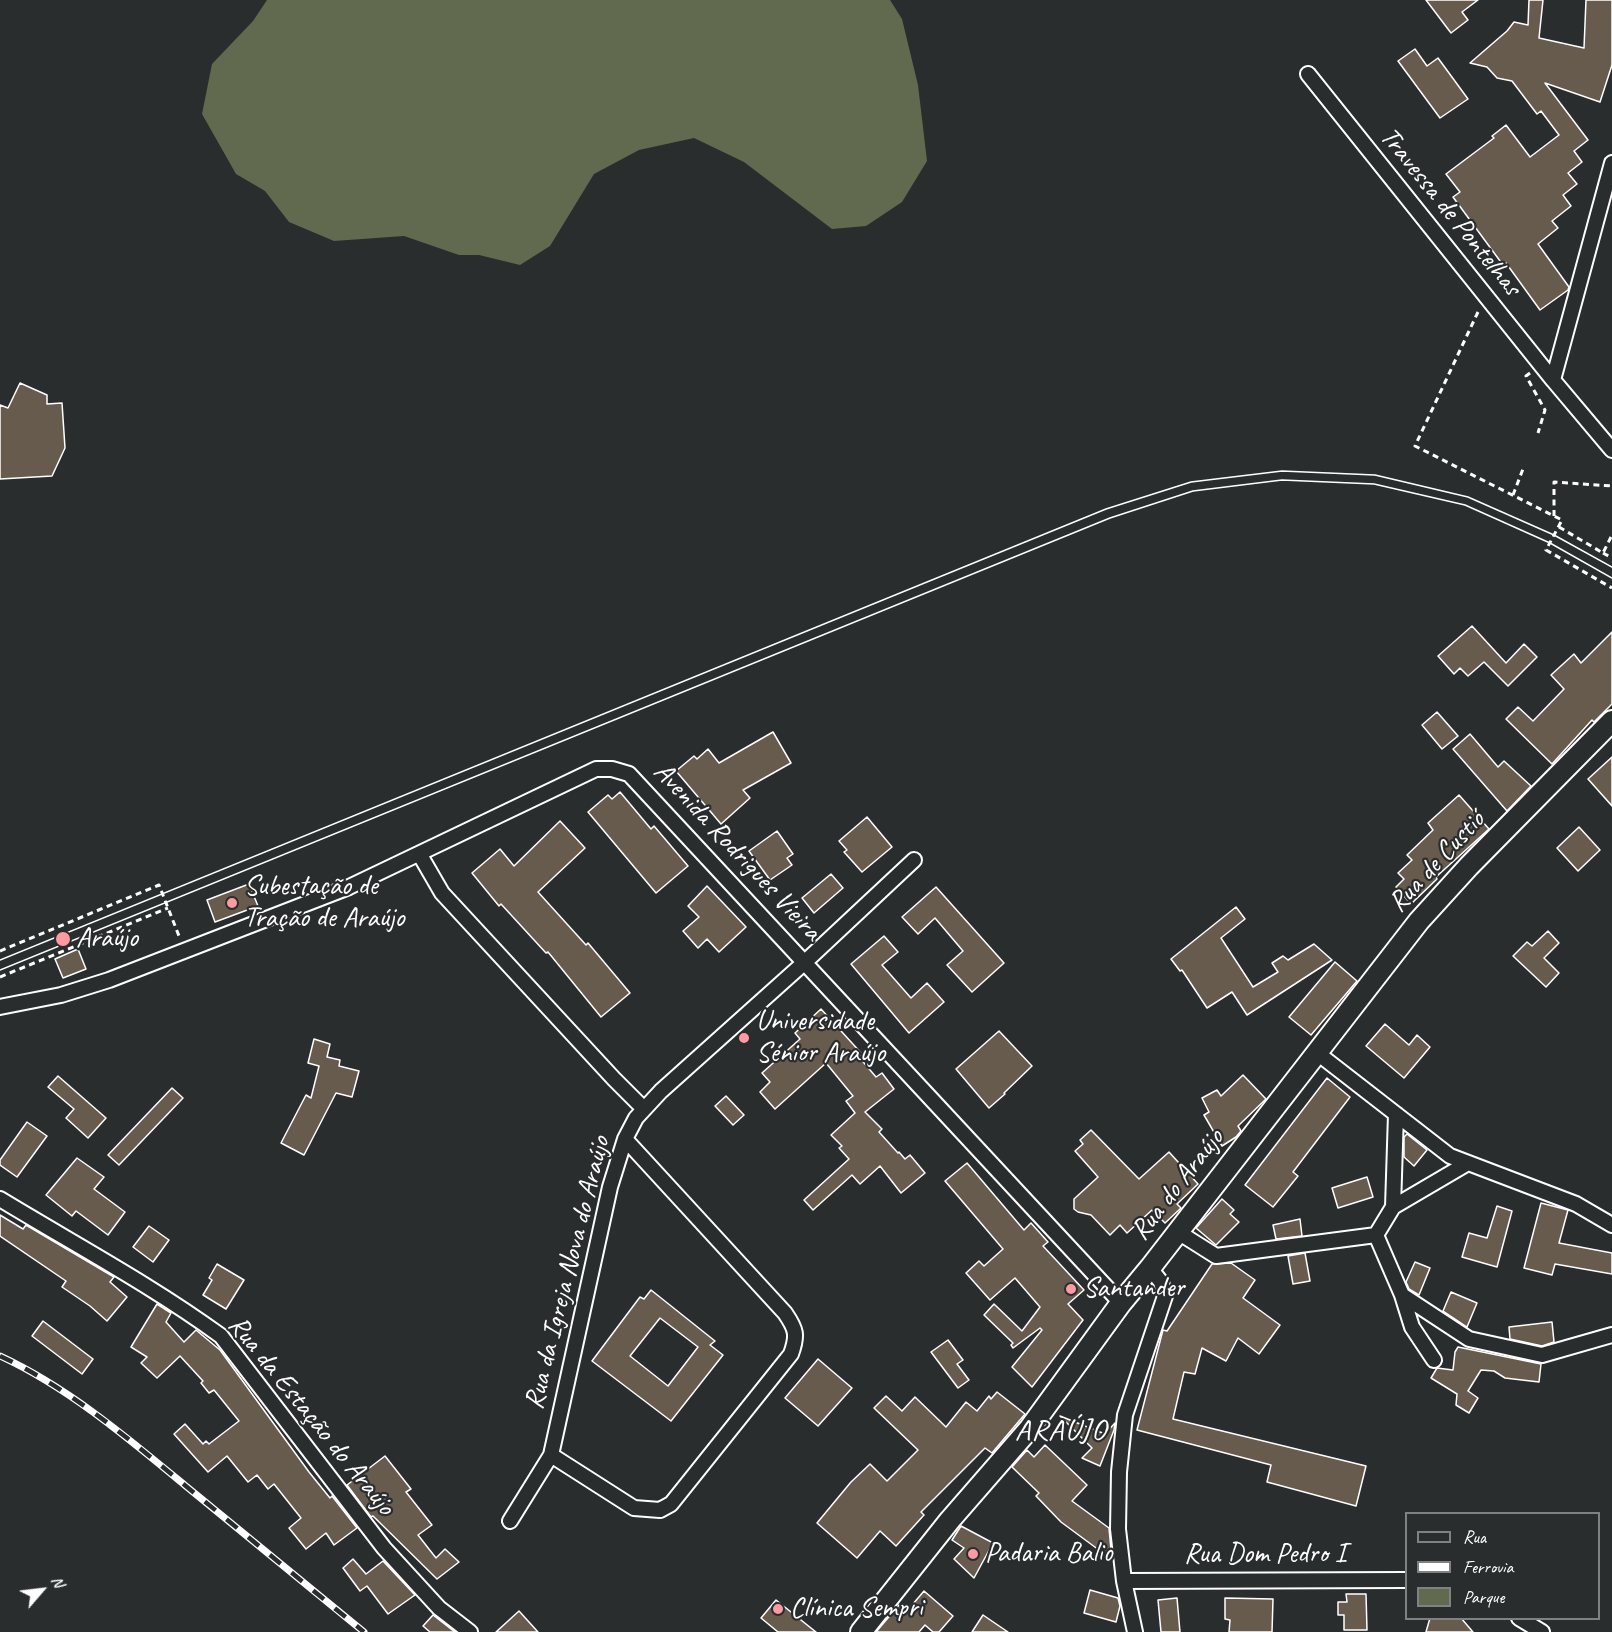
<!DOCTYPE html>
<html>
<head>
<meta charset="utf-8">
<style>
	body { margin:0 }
	#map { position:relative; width:1612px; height:1632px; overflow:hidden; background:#2a2d2e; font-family:Caveat,sans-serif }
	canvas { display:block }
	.legend { position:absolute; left:1405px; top:1512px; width:195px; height:108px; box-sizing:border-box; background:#2a2d2e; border:2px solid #7f8182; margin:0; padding:8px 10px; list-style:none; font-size:18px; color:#fff }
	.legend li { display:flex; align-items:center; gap:12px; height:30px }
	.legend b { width:30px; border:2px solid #7f8182 }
	.north { position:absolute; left:12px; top:1560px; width:60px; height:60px; -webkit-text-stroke:4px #2a2d2e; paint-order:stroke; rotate:62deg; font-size:16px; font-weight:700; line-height:24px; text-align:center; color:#fff }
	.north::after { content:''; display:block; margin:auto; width:21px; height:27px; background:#fff; clip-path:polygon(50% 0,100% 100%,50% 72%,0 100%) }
</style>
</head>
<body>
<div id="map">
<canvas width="1612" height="1632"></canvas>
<ul class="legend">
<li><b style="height:8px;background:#2a2d2e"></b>Rua</li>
<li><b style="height:8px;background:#fff"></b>Ferrovia</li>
<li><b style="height:16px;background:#61694f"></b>Parque</li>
</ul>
<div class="north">N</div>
</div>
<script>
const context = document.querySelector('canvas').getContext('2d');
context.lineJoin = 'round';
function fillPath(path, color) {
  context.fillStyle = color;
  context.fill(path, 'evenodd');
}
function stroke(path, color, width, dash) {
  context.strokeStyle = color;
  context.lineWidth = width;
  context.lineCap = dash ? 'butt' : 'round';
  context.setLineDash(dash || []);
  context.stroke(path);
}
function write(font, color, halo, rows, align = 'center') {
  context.font = font + ' Caveat,sans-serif';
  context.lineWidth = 4.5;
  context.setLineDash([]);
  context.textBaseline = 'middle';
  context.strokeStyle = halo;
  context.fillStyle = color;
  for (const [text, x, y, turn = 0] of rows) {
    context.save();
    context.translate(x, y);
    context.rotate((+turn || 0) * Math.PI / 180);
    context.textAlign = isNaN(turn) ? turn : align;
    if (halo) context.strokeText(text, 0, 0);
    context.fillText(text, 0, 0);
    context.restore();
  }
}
const green = new Path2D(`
	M267,0H890L902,19L918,85L927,161L902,202L866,226L832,229L744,162L694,138L639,150L594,174L550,246L520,265L479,255H459L404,236L334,241L289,222L265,191L236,174L202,114L212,64L253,21Z`);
const building = new Path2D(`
	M1426,0H1478L1462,12L1468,20L1451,33Z
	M1529,0H1543L1539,38L1584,48L1586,0H1612V65L1600,102L1545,83L1588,140L1574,151L1582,162L1568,173L1577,184L1563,195L1571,206L1552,221L1558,228L1538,244L1569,287L1568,290L1540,310L1506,263L1503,265L1453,197L1460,192L1446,174L1494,138L1492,136L1506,125L1530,157L1559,135L1541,111L1537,114L1512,81L1497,78L1487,67L1470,63L1507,31L1514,22L1528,25Z
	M1415,49L1427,66L1438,58L1468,99L1440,118L1398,61Z
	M20,383L47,395V404L62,403L65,448L52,476L0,479V405L8,408Z
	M1472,626L1506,663L1524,644L1537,657L1508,686L1484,662L1468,676L1460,668L1454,674L1438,656Z
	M1612,632V704L1594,722L1592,720L1552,764L1506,719L1518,707L1533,721L1564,689L1551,675L1574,654L1581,663Z
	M1437,712L1458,736L1442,749L1422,725Z
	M773,732L791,763L743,790L750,798L721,824L676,771L694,756L697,759L708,749L719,763Z
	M1470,734L1498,767L1504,761L1531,786L1507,811L1453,749Z
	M1612,757V806L1588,779Z
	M620,792L651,829L654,826L688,866L656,893L588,812L608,795L612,799Z
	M1459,795L1489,829L1436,877L1437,879L1411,904L1396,887L1404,879L1398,873L1412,860L1407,855L1433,830L1428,823Z
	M867,817L892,847L862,872L844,852L847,850L839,841Z
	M560,821L585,848L538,892L586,945L588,943L630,993L601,1017L548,952L546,953L501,904L499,906L472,873L500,849L514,866Z
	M1579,827L1600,850L1578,871L1557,848Z
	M777,831L793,854L787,858L792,865L770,880L749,851Z
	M831,874L843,888L814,913L802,898Z
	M249,884L258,906L215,922L207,900Z
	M707,886L746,927L719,952L707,939L698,948L683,931L699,917L688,906Z
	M936,887L1004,963L972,992L947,965L963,951L935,918L918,934L902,917Z
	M1236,907L1245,919L1221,938L1253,987L1278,972L1272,963L1283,956L1288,960L1314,944L1332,960L1247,1015L1232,992L1207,1008L1182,970L1180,971L1171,959Z
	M1548,931L1559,943L1544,958L1559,973L1546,987L1513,956L1527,942L1532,946Z
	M884,936L898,952L882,965L911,998L927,983L944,1002L909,1033L851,964Z
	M78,949L86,969L63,978L55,959Z
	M1335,962L1357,981L1311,1035L1289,1017Z
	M821,1009L862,1054L859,1057L876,1077L882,1073L894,1089L865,1112L882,1129L879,1132L898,1153L899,1152L905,1159L910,1155L925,1173L901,1193L880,1166L860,1184L852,1175L813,1210L804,1200L849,1159L839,1148L842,1146L831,1135L855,1113L846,1101L853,1096L826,1063L775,1109L760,1092L770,1082L762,1073L800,1039L795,1033Z
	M1385,1024L1409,1045L1417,1035L1430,1047L1404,1078L1366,1046Z
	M999,1031L1032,1066L1004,1093L1005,1094L989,1108L956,1069Z
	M314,1039L330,1044L327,1057L340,1060L339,1066L359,1071L352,1097L336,1093L304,1155L281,1143L306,1095L311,1098L319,1066L308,1063Z
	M1243,1075L1266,1099L1238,1126L1241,1131L1236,1137L1222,1146L1204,1115L1209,1112L1202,1098L1217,1090L1221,1096Z
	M58,1076L106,1118L88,1138L66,1118L74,1109L48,1087Z
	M1327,1078L1350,1097L1293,1172L1298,1176L1273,1207L1245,1185Z
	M172,1088L183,1098L119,1165L108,1155Z
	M726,1096L744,1115L733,1125L715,1106Z
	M27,1122L47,1136L17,1177L0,1165V1160Z
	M1091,1130L1139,1179L1169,1152L1198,1184L1177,1204L1181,1208L1165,1223L1152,1210L1127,1233L1120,1225L1110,1235L1091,1215L1078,1212L1074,1209V1199L1098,1177L1075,1151L1083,1144L1080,1140Z
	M1407,1134L1427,1150L1414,1166L1404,1157V1137Z
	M77,1158L104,1177L94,1189L125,1212L108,1235L76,1211L72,1216L46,1195Z
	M967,1163L1024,1230L1031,1223L1048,1242L1043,1246L1084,1290L1068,1304L1083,1320L1032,1387L1012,1367L1042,1330L1040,1328L1013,1348L1011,1345L1013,1343L984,1315L994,1304L1022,1331L1040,1307L1015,1278L990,1300L966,1273L979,1261L984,1266L1003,1249L945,1181Z
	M1367,1177L1373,1197L1338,1208L1332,1188Z
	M1222,1199L1234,1210L1230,1214L1239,1222L1216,1245L1196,1228Z
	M1541,1203L1568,1210L1559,1243L1612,1253V1274L1555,1264L1552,1275L1524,1268Z
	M1497,1206L1512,1211L1497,1267L1462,1257L1469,1233L1487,1238Z
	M0,1215L23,1229L26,1225L114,1277L110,1282L127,1297L107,1321L90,1306L62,1287L66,1281L0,1236Z
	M1300,1219L1302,1236L1276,1239L1273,1225Z
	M149,1226L169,1240L153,1262L133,1247Z
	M1305,1253L1310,1281L1293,1284L1288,1256Z
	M1415,1262L1430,1268L1419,1295L1409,1289L1406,1282Z
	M1231,1263L1255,1280L1243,1298L1280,1325L1259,1354L1238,1338L1226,1361L1202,1348L1195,1374L1184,1372L1173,1419L1366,1466L1356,1506L1267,1482L1271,1465L1137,1430L1163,1330L1167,1331L1212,1264Z
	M217,1264L244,1280L226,1309L203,1295L212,1280L209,1278Z
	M651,1290L715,1341L710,1345L723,1355L671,1421L592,1361L640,1297L644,1299ZM660,1318L698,1347L668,1386L630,1356Z
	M1451,1292L1477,1303L1467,1327L1443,1311Z
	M157,1304L171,1313L166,1322L184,1342L196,1330L220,1350L309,1472L330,1498L332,1496L357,1528L334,1545L326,1533L306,1549L289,1528L301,1518L274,1484L268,1489L257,1475L248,1482L227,1456L208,1472L174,1434L185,1424L203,1444L206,1441L209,1444L239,1421L214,1390L209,1393L201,1383L203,1381L180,1356L157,1378L141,1363L147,1357L131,1347Z
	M43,1321L93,1359L82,1374L32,1336Z
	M1552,1322L1554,1342L1542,1346L1510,1339L1509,1327Z
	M948,1340L963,1360L957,1364L969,1380L958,1388L931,1352Z
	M1458,1347L1541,1364L1539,1382L1505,1378L1494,1371L1481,1370L1468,1391L1478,1398L1469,1413L1456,1405L1457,1394L1431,1378L1437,1368L1453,1370L1455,1352Z
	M818,1359L852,1388L818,1426L785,1398Z
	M997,1392L1025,1414L992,1453L985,1448L921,1512L924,1515L896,1546L880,1531L857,1558L817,1523L851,1482L870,1464L887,1481L918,1450L874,1408L886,1396L902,1411L915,1397L946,1427L966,1402L977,1411L989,1396L991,1399Z
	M1060,1416L1105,1434L1115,1423L1114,1430L1100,1466L1082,1458L1092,1448Z
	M1045,1445L1087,1485L1072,1501L1109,1528L1111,1550L1107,1556L1061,1522L1036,1496L1039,1493L1012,1467L1027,1450L1034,1457Z
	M385,1456L411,1489L406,1492L432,1525L418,1535L436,1558L445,1549L459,1562L437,1579L373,1516L371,1517L347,1485Z
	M961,1526L993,1543L974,1578L954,1559L964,1548L952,1540Z
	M353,1559L366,1574L383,1561L415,1595L388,1614L367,1586L360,1591L343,1568Z
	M1090,1590L1118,1598L1120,1606L1116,1622L1084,1613Z
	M924,1591L953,1616L939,1632H933L925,1625L919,1632H876L899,1605L907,1611Z
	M1346,1594H1366L1367,1630H1344V1615H1338V1602H1347Z
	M1177,1598L1180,1632H1161L1158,1600Z
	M1225,1598L1273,1599L1272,1632H1229L1230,1620L1225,1619Z
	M776,1600L816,1632H778L761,1618Z
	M519,1611L538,1632H496Z
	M433,1615L455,1632H430L423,1626Z
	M983,1615L1008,1632H972Z
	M1430,1618H1461L1473,1632H1426Z`);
const path = new Path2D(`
	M1478,312L1415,446L1562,520L1546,550L1612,588
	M1530,373L1526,376L1545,410L1538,433
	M1513,495L1523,469
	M1554,516V482L1612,486
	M1559,527L1603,553L1612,535
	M1603,553L1612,558
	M0,951L159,885L179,936
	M0,977L168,908`);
const minor = new Path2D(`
	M1308,74L1553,380
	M1612,163L1553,380L1612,450
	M420,855L442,893L614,1079L643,1108
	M0,1007L61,995L109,980L349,887L596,769H612L629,774L1121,1303
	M1316,1052L1450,1156L1576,1204L1612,1225
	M0,1199C74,1244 151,1285 221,1336L384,1548L439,1608L470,1632
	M1393,1207L1396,1114
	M1178,1232L1216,1256L1376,1235L1402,1295L1469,1339L1542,1355L1612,1335
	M1376,1235L1393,1207L1468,1163
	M1402,1295L1412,1327L1434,1360
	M551,1455L634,1508L660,1510L671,1504L791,1354C798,1335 796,1329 785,1313L625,1139
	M510,1521L551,1455L610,1187L625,1139L636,1118L661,1091L805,962L914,860
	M1124,1581L1406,1580
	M1519,1618L1542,1632
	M1135,1632L1124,1581L1118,1529L1119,1472L1125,1415L1165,1296L1161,1282L1150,1268`);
const secondary = new Path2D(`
	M861,1632L950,1520L1030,1428L1121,1303L1150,1268L1419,921L1469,866L1612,721`);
const tram = new Path2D(`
	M0,960L1106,509L1191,482L1282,471L1375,475L1468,497L1554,535L1612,567
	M0,970L1110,518L1193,491L1282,480L1374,484L1465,505L1550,543L1612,578`);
const rail = new Path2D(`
	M0,1356C69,1388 129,1439 187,1487C246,1535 305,1584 364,1632`);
const markers = [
	[232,903,6,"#ff9aa2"],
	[63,939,8,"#ff9aa2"],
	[744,1038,6,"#ff9aa2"],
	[1071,1289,6,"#ff9aa2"],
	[973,1554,6,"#ff9aa2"],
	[778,1609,6,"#ff9aa2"]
];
const streetNames = [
	["Travessa de Pontelhas",1450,212,51],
	["Avenida Rodrigues Vieira",737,852,47],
	["Rua de Custió",1437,862,-47],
	["Rua do Araújo",1178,1185,-52],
	["Rua da Igreja Nova do Araújo",568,1273,-76],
	["Rua da Estação do Araújo",311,1416,51],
	["Rua Dom Pedro I",1265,1555]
];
const poiNames = [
	["Subestação de",244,887],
	["Tração de Araújo",244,919],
	["Araújo",76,939],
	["Universidade",756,1022],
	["Sénior Araújo",756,1054],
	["Santander",1083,1289],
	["Padaria Balio",985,1554],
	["Clínica Sempri",790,1609]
];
const neighbourhoodNames = [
	["ARAÚJO",1061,1431]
];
fillPath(green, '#61694f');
fillPath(building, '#675b4e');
stroke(building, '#fff', 1.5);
stroke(minor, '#fff', 18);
stroke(secondary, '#fff', 24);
stroke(path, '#fff', 3, [6, 4.5]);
stroke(minor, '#2a2d2e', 14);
stroke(secondary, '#2a2d2e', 20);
stroke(tram, '#fff', 1.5);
stroke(rail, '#fff', 7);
stroke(rail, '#2a2d2e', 4.5, [14]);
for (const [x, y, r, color] of markers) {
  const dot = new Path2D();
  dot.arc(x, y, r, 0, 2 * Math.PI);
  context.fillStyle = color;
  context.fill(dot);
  stroke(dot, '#2a2d2e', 2);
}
write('28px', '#fff', '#2a2d2e', streetNames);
write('28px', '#fff', '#2a2d2e', poiNames, 'left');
context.letterSpacing = '1.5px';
write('30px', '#fff', '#2a2d2e', neighbourhoodNames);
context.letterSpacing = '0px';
</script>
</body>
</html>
